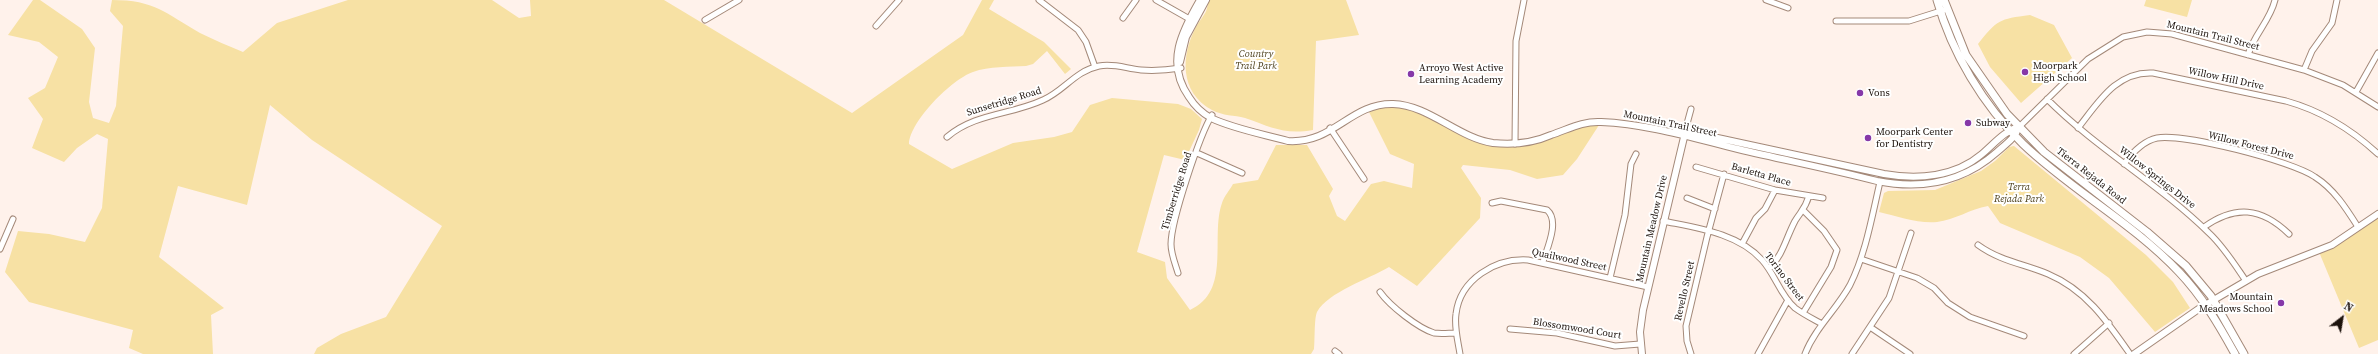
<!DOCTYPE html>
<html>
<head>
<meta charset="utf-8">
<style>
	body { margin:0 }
	#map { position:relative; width:2378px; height:354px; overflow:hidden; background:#fff2eb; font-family:"Source Serif 4",serif }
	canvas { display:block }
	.north { position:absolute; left:2322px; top:298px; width:40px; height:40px; -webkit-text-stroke:3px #fff; paint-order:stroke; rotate:31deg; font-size:11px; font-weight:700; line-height:16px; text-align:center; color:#1d130d }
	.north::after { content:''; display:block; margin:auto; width:14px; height:18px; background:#1d130d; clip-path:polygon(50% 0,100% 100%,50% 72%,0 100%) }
</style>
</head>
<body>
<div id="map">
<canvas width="2378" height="354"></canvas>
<div class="north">N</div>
</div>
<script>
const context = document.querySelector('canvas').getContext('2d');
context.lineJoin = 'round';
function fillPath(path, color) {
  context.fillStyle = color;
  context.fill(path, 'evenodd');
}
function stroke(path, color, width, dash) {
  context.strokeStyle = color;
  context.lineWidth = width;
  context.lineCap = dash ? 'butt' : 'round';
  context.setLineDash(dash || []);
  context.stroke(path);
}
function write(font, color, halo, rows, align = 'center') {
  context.font = font + ' "Source Serif 4",serif';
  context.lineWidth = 4;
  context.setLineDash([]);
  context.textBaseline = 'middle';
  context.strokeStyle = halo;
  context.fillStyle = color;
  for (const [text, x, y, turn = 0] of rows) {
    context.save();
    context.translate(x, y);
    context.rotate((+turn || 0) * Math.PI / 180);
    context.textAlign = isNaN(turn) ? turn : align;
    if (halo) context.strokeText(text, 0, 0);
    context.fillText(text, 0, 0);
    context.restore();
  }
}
const green = new Path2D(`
	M33,0H40L82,29L95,48L89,102L93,118L109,123L116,106L123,26L110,11L112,0C155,0 165,13 200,33C214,40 229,46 243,52L277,23L348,0H492L519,18L531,16L530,0H664L852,113L963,35L982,0H994L989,9L1044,42L1071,69L1065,74L1047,51L1033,64L1026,66C1010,67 989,66 973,72C952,79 910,121 909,144L952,169L1013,143L1054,137L1072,132L1090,105L1112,98L1178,104L1191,109L1202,119L1199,130L1185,160L1164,155L1137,252L1165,262L1167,278L1190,310C1232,291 1210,237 1222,203C1224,196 1230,190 1233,184L1258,180L1276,145H1307L1333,189L1329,196L1337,216L1345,221L1371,184L1384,181L1412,188L1414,164L1390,154L1367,108L1404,105L1471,137L1508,144L1551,135L1601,122L1577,159L1563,175L1537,179L1510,170L1463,165L1461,168L1481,198L1480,218L1417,286L1389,267C1369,279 1328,292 1317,312C1314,319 1315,341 1314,349L1311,354H314L317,348L341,334L386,317L442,226L312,140L270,105L247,205L178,186L159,257L224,308L211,315L213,354H143L129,348L133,330L29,302L5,272L18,231L49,234L85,242L102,208L108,139L97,134L77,148L64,162L32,148L43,119L28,98L45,88L58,57L39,42L8,35Z
	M1210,0H1346L1359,35L1316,41L1313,130C1284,135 1271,127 1245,118C1234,115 1223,116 1212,110C1179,92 1181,55 1196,27C1199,21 1206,14 1207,8C1208,5 1207,4 1210,0Z
	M2146,0H2192L2187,17L2144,6Z
	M2030,15L2054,25L2072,58L2021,103L1990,67L1978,44C1997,20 1999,19 2030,15Z
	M2014,146L2146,255L2173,282L2190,308L2155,332L2109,278L2080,257L2000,223L1988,206C1970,209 1955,220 1937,222C1919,224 1896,216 1879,212L1884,193L1888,191L1935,190L1981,171L1995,161L2009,147Z
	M2378,214V340L2359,348L2319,252Z`);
const minor = new Path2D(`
	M1039,0L1078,30L1086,42L1095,67
	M1156,0L1193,21
	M1766,0L1788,8
	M1123,18L1136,0
	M705,20L739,0
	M1836,21H1909L1944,10
	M876,26L899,0
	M2248,55C2254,34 2270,21 2275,0
	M2304,70L2312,51L2332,23L2337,0
	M2356,92L2378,53
	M2047,99C2097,149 2159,184 2209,233C2224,247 2235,265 2246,281
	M2019,127L2088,59L2123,37L2147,32L2172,34L2304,70L2343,85L2378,107
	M1330,128L1364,179
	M2078,128C2098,103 2116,71 2153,73L2286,101C2322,111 2351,129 2378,154
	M1685,131L1691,109
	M947,137C975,113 1011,115 1043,100C1064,91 1075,71 1099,66C1115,63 1127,69 1141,70C1154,71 1168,70 1181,68
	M1515,144L1516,41L1524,0
	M1197,153L1242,173
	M2124,164C2132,153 2143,141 2157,138C2183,133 2292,161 2315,177C2334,189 2346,208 2358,227
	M1696,167L1775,190L1823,198
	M1687,198L1715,209
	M1492,203L1501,201L1547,210C1560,221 1547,248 1543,262
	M1663,221C1697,228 1738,233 1762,260C1775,274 1780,295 1795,308C1803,314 1813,319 1822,324
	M2204,227C2235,205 2261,207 2289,234
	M1742,244L1756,218L1765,209L1775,190
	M1978,245C2000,261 2024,264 2048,274C2086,290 2107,321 2130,354
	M0,249L13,219
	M1861,259L1917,278L1934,288L1948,303L1970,317L2024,336
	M1769,269C1783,255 1786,238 1795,221C1801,211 1805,209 1809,196
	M1178,273C1175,263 1171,254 1171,244C1171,221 1200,134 1212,115
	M1610,278L1625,215L1631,164L1636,154
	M1380,292C1390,306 1418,328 1434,333C1442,334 1449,333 1456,333
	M1803,313L1831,267L1837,250L1824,231L1804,211
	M1870,327L1910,354
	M1510,329L1557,333L1615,346L1640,344
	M1335,351L1339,354
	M1460,354C1458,341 1454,327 1456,314C1460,279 1496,258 1528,260L1648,287
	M1691,354L1687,341L1686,326L1707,237L1724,174
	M1758,354L1788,300
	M1805,354C1815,328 1837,309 1850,285C1866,253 1872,216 1880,182
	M1852,354L1889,298L1911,233
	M2074,354L2109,323`);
const tertiary = new Path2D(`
	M1200,0C1182,31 1165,63 1189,97C1194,105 1202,113 1211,118C1234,129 1263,134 1288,141C1334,144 1350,103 1393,104C1429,105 1458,138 1493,143C1513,145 1533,143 1551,135C1569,129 1582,121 1601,122C1648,124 1693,138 1738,149C1784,160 1831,169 1877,181C1922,190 1962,183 1997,152C2006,144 2015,138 2019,127
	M1180,62L1186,37L1206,0
	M1676,129L1884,174C1918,180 1955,177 1982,154C1994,144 2004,131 2019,127
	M1642,354L1640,332L1643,310L1685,133
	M2134,354L2200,308L2258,274L2332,245L2378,214`);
const secondary = new Path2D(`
	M1937,0C1952,53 1983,105 2023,144C2071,190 2133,223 2179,272C2202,296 2219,325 2235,354
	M1944,0L1966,55L2007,114L2044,152L2147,232L2186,266L2211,296L2244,354`);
const markers = [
	[2025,72,4,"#8638a8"],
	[1411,74,4,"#8638a8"],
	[1860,93,4,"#8638a8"],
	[1968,123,4,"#8638a8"],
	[1868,138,4,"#8638a8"],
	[2281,303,4,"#8638a8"]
];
const streetNames = [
	["Mountain Trail Street",2213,36,14],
	["Willow Hill Drive",2226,79,12],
	["Sunsetridge Road",1004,102,-17],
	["Mountain Trail Street",1670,124,12],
	["Willow Forest Drive",2251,146,14],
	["Barletta Place",1761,175,16],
	["Tierra Rejada Road",2091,176,38],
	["Willow Springs Drive",2157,178,38],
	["Timberridge Road",1177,191,-73],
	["Mountain Meadow Drive",1652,229,-77],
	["Quailwood Street",1569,260,12],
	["Torino Street",1784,277,53],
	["Revello Street",1685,291,-77],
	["Blossomwood Court",1577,329,9]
];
const parkNames = [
	["Country",1256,54],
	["Trail Park",1256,66],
	["Terra",2019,187],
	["Rejada Park",2019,199]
];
const poiNames = [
	["Moorpark",2033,66],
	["High School",2033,78],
	["Arroyo West Active",1419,68],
	["Learning Academy",1419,80],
	["Vons",1868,93],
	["Subway",1976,123],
	["Moorpark Center",1876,132],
	["for Dentistry",1876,144],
	["Mountain",2273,297,"right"],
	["Meadows School",2273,309,"right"]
];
fillPath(green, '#f7e1a4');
stroke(minor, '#a48979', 7);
stroke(tertiary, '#a48979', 8);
stroke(secondary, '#a48979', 9);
stroke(minor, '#fff', 5);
stroke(tertiary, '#fff', 6);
stroke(secondary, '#fff', 7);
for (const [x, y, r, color] of markers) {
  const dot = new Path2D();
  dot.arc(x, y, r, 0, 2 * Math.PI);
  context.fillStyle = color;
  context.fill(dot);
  stroke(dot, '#fff', 1.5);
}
write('10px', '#1d130d', '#fff', streetNames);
write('italic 10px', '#4f431f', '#fff', parkNames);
write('10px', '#1d130d', '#fff', poiNames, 'left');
</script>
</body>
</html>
